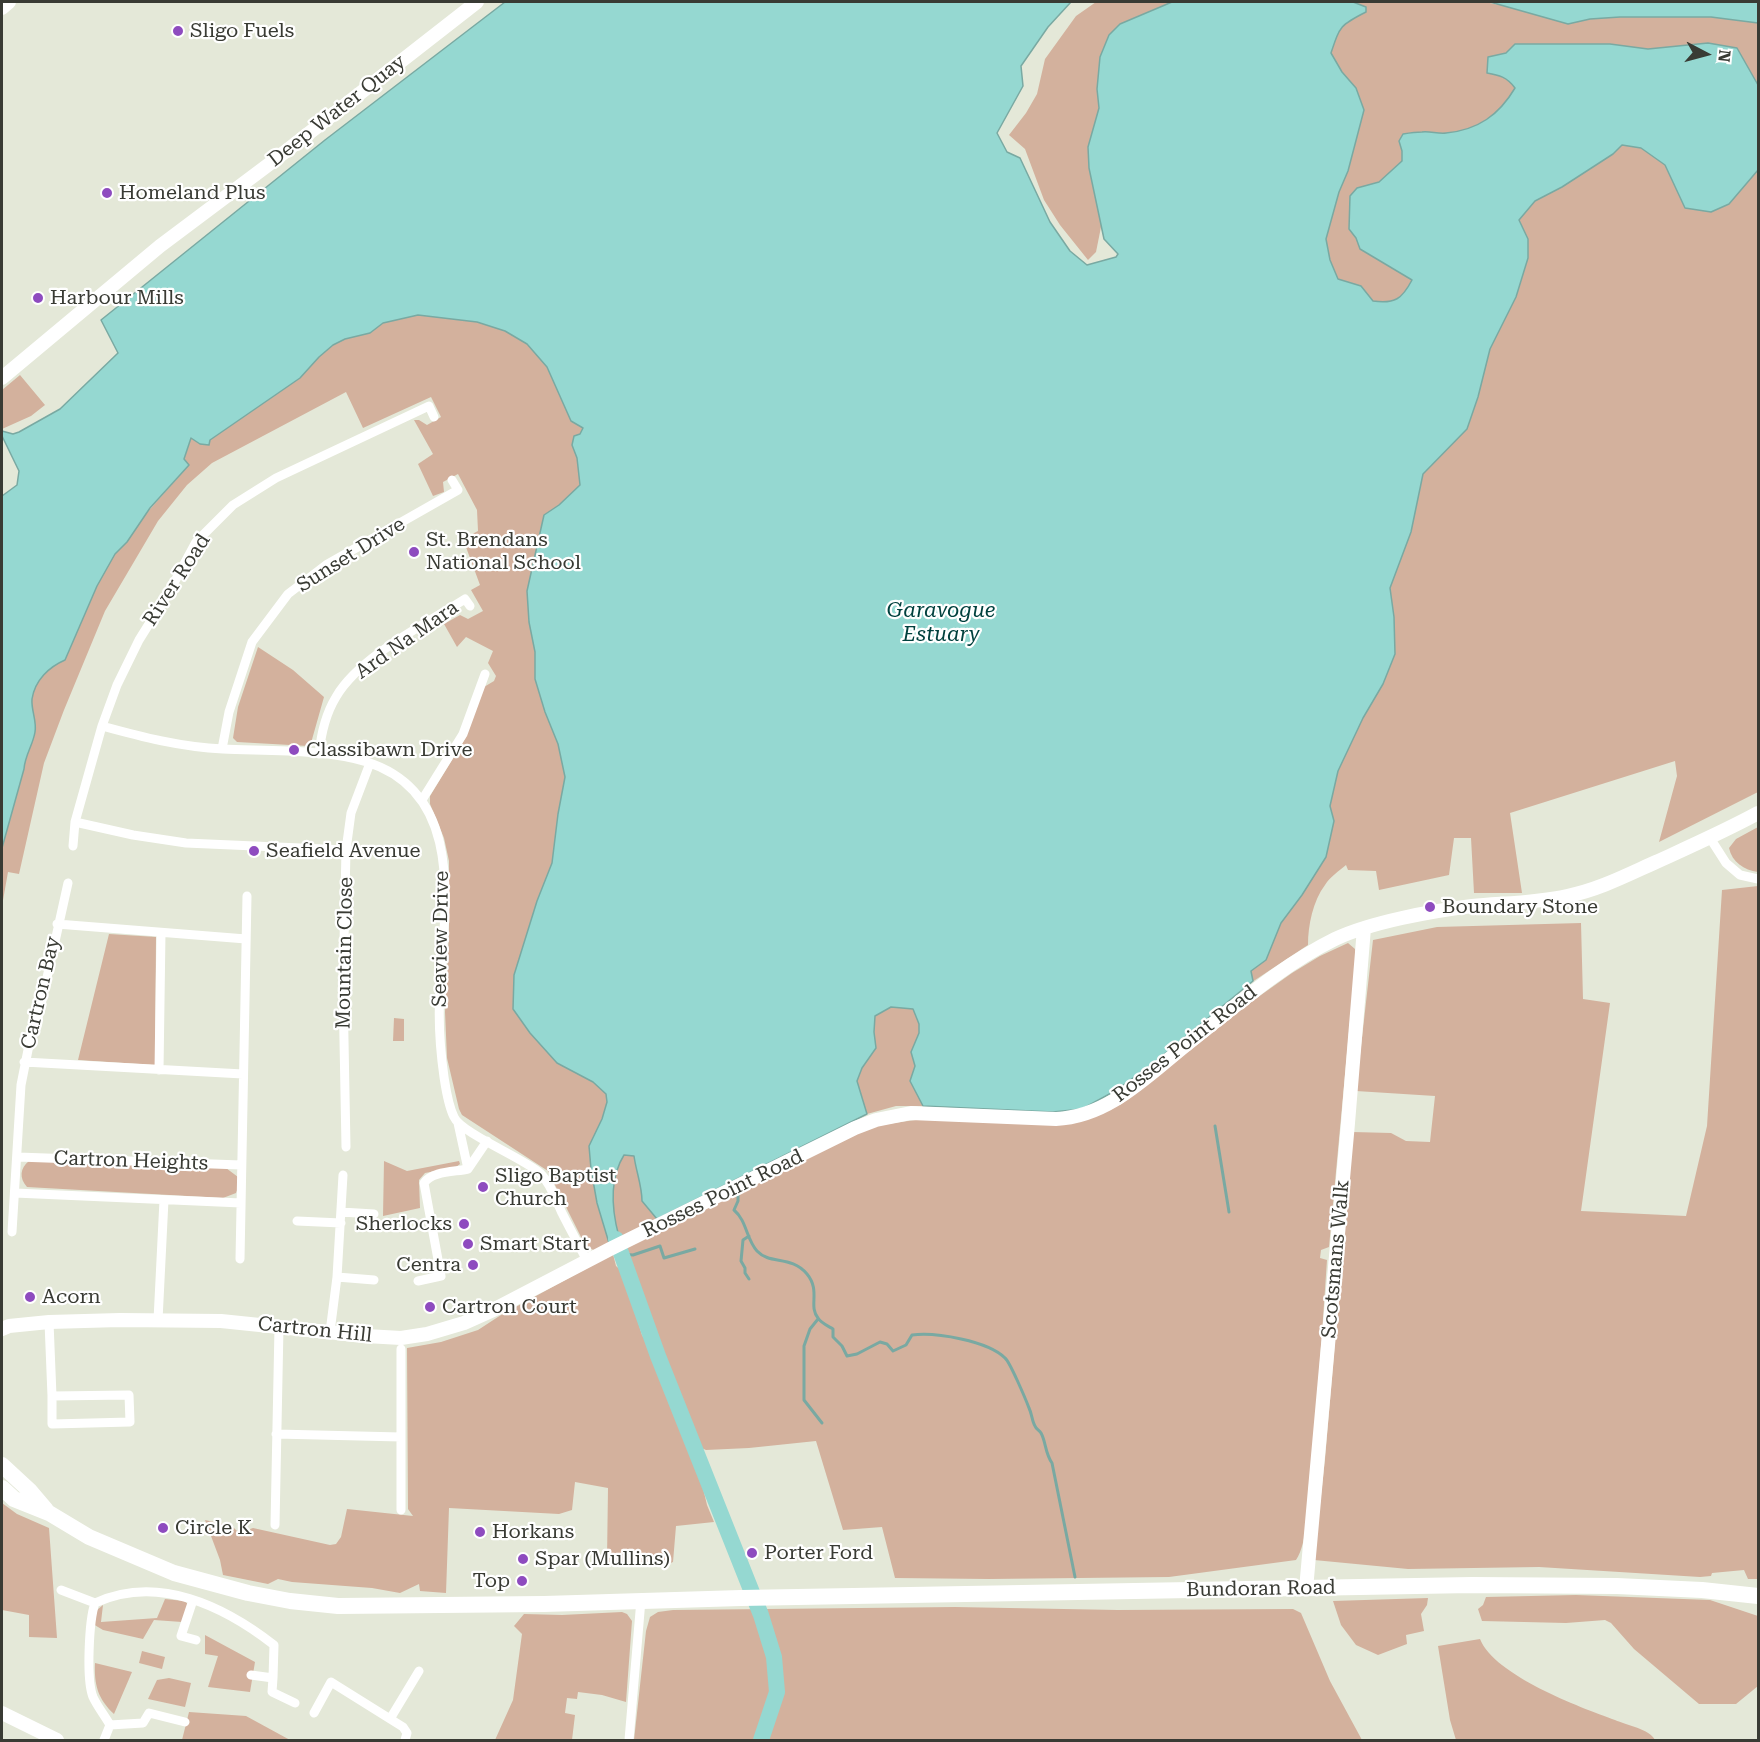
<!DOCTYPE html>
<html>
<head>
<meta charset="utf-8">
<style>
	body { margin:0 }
	#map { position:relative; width:1760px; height:1742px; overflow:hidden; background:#e4e8d8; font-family:"Roboto Serif",serif }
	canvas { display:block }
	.frame { position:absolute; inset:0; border:3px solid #393b34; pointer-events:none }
	.north { position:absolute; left:1676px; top:24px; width:60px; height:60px; -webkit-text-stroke:4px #fff; paint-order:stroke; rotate:96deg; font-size:16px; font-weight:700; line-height:24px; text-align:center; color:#393b34 }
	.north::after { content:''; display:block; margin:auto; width:21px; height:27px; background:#393b34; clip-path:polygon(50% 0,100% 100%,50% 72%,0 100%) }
</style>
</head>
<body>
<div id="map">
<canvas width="1760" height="1742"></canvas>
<div class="frame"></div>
<div class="north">N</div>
</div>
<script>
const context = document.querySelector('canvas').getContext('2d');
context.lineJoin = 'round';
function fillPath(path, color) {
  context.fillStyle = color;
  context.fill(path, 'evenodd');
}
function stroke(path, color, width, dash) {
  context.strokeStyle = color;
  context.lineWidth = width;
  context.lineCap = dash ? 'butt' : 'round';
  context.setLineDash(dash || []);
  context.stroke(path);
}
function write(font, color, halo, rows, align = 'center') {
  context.font = font + ' "Roboto Serif",serif';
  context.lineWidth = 4.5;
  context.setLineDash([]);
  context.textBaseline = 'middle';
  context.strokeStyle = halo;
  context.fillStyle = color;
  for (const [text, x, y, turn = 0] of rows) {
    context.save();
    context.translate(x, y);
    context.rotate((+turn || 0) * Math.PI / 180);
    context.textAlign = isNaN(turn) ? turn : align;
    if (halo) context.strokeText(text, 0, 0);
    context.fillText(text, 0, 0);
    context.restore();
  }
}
const green = new Path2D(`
	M1071,2L1048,27L1021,66L1023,86L997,133L1007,152L1020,158L1050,222L1070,251L1087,265L1116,257L1118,254L1104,239L1101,227L1096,252L1088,260L1060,225L1044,200L1025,149L1009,135L1026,113L1037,94L1045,59L1076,16L1096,2H1485L1499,5L1490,2H1758V792L1659,842L1677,776L1675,761L1510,813L1522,893H1474L1471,838H1454L1449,875L1379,890L1376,871L1348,870L1346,865C1339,871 1330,877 1325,885C1313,901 1308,925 1308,945L1243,988L1151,1065L1115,1091L1053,1112L915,1106H896L867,1114L595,1251L585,1245L548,1171L462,1115L459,1109L447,1058L445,1012L449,935V861L444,838L430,804V796L466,737L484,687L494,681L496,676L488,663L493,651L466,637L457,647L444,624L460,615L468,619L483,611L471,590L480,585L463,539L478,531L477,510L458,474L443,482L444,492L433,496L418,464L433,454L414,420H419L427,425L441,417L431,397L363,428L346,392L212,463L187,485L158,521L105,611L64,710L44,763L19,874L8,872L2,906V667L137,524L188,466L184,459L191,437L286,338Z
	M20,375L45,405L31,416L2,429V390Z
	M258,647L293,670L324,697L311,743L308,746L237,742L233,738L238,707Z
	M1758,827V872C1744,870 1732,862 1729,848L1736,839Z
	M1758,886V1579H1748L1744,1570L1712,1573L1711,1576L1700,1577L1539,1567L1408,1569L1314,1560L1325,1459L1353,1132L1391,1133L1406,1141L1430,1142L1435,1096L1356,1091L1373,940L1437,927L1581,923L1583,999L1610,1003L1581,1211L1686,1216L1707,1126L1722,890Z
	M109,934L156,937L155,1065L78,1060Z
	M1348,943L1355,949L1356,956L1329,1247L1321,1250L1320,1258L1327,1260C1322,1334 1317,1409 1309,1484C1307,1505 1308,1542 1296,1560L1169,1577L989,1579L895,1578L882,1527L843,1530L816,1441L749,1448L706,1450L699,1447L658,1352L639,1285L635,1280L622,1249L849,1136L880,1125L915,1120H1085L1292,973L1320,956Z
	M394,1018L404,1019V1041H393Z
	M29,1161L226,1168L238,1177V1188L236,1193L223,1198L27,1187C19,1178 20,1168 29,1161Z
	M384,1161L407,1171L459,1161L460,1164L456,1167L425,1173L419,1180L420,1208L383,1216Z
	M613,1254L616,1266L623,1272L642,1335L650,1348L696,1458L707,1505L714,1522L676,1526L673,1562L668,1564L610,1566L607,1559L608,1488L575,1482L572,1510L559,1514L449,1508L446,1593L420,1591L419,1584L400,1593L372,1588L292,1582L278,1579L268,1584L223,1575L220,1560L205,1520L232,1526L239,1533L253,1528L330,1545L336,1544L341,1537L347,1509L413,1516L408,1509L407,1348L441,1342L478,1330L501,1315Z
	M2,1503L17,1514L49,1528L57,1638L29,1637V1615L2,1610Z
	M1576,1595L1710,1600L1758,1616V1686L1736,1704H1699L1634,1649L1611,1623L1605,1620L1566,1623L1482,1621L1478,1609L1483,1605L1486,1597Z
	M1428,1598L1427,1605L1421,1614L1424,1631L1406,1635L1407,1644L1378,1655L1356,1645L1341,1625L1333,1601Z
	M165,1599L184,1601L188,1604L182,1622L154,1620L143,1639L103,1630L93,1624L97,1610L103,1605L101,1622L157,1618Z
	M955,1607L1118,1610L1293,1609L1301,1613L1330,1681L1362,1740H765L781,1694L769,1705L757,1740H634L646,1631L650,1617L658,1612L673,1610Z
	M622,1612L627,1614L632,1621L626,1702L602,1695L578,1692L577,1699L567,1698L565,1713L575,1715L572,1740H495L513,1700L522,1634L514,1626L524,1614L562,1615Z
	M205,1635L255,1662L250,1692L208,1687L218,1656L205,1654Z
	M1480,1639C1494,1675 1579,1707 1615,1720C1626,1725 1650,1729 1655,1740H1456L1450,1720L1438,1646Z
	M142,1651L165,1657L162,1669L139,1663Z
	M95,1663L132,1672L114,1714C98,1699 94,1685 95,1663Z
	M169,1678L191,1683L185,1707L148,1699L157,1680Z
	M189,1712L246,1716L290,1740H182Z`);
const water = new Path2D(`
	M505,2H1071L1048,27L1021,66L1023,86L997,133L1007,152L1020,158L1050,222L1070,251L1087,265L1116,257L1118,254L1104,239L1089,168L1088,147L1099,108L1097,89L1100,57L1109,35L1120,24L1172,2H1353L1366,7V12C1340,25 1340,26 1331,53L1342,72L1356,88L1364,110L1348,171L1339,192L1326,239L1330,260L1338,279L1361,286L1373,301C1395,304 1402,299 1412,280L1360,249L1356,238L1349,229L1350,196L1357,188L1379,182L1402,161V151L1399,141L1403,134C1409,133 1416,132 1422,132C1430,131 1438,134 1446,133C1478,130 1499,115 1515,88C1507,77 1499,75 1487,73L1488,57L1506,53L1515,44H1610L1648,49L1708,43L1737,48L1758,85V170L1729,204L1711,212L1685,208L1665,165L1641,148L1622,145L1613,154L1562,187L1535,201L1519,220L1528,239V258L1516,297L1490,349L1478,397L1467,429L1423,474L1411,532L1390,588L1394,617L1395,654L1383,684L1363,718L1338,771L1330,806L1334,821L1326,857L1302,895L1281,923L1266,960L1251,971L1253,981L1151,1065L1115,1091L1082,1109L1053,1112L923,1106L910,1081L915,1066L911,1052L919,1033V1024L913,1009L891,1007L875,1016L874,1032L876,1048L862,1068L857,1081L867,1114L657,1219L642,1201C642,1186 636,1171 634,1156L624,1155C609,1179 612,1211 619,1237L609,1243L597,1203L591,1169L589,1146L602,1119L607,1102L606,1094L593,1082L557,1063L530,1033L513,1009L514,975L537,901L552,863L558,814L565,777L558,744L545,712L535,679V652L529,622L527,591L544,515L559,505L580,485L577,458L572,445L574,436L580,434L583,428L571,421L547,367L527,344L505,331L477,322L418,315L383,323L370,333L345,339L333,345L319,357L300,378L210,440L209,445L200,444L191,438L184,459L189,465L150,508L127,542L115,554L97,586L65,660C49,667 35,680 32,699C31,710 37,721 35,732C33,745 25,755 24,769L2,848V496L17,485L19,471L2,436V431L13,434L19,432L60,409L118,353L101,320L325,140Z
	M1490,2H1758V23L1711,17H1620L1590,19L1568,24Z`);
const stream = new Path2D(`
	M1215,1126L1229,1212
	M738,1192V1201L734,1210C747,1221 746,1239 757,1251C770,1265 791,1255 807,1274C821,1291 808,1306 818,1318C821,1323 828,1326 833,1329V1337L842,1346L847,1356L857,1354L880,1342L887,1344L893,1351L906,1345L912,1335C936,1332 988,1341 1005,1358C1010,1362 1026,1400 1029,1408C1032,1414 1032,1421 1035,1426C1036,1429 1039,1430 1041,1433C1046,1442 1045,1453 1052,1463L1075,1577
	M749,1236L743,1240L741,1261L745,1268V1273L749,1279
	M622,1254L633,1255L660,1246L664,1258L695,1249
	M818,1319L810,1329L804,1346V1400L822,1423`);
const river = new Path2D(`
	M616,1239L658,1356L761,1615L774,1657L777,1692L761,1740`);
const street = new Path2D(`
	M102,726C142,737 181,747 223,749C266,751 326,749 367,762C467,794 444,910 440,991C438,1020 440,1049 444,1077C446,1090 448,1105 454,1117C461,1133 523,1158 540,1173C551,1184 556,1200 562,1213C570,1229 579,1245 587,1261
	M222,749L229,712L252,642L288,594L326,565L458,490L452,480
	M319,754C321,734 325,715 336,697C360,656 426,624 465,599L470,606
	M422,800L463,734L485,674
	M75,822L133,835L186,843L346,850
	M1710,838L1726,863L1740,875L1758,879
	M73,846L75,822L102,726L117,685L139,640L169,592L196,542L233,505L276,478L429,406L434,417
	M57,924L246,939
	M24,1062L243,1074
	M159,1070L161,933
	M458,1123L468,1169
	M346,1147L343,987L346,850L351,813L370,763
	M18,1157L241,1165
	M15,1193L241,1203
	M341,1212L374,1214
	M297,1221L341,1223
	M12,1232L21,1085L30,1040L38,1018L68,883
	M240,1259L247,896
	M337,1277L374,1280
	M418,1281L441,1276L424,1183C432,1171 455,1172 468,1169L487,1141
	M158,1320L164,1200
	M49,1322L52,1396L129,1395L130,1422L52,1424V1396
	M330,1332L337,1277L343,1175
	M401,1349V1510
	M276,1434L401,1437
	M275,1525L279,1327
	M61,1590L95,1603
	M193,1600L181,1636L196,1640
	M273,1678L272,1692L295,1703
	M314,1713L331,1682L403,1727L407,1733L405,1740
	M390,1719L419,1671
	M110,1725L143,1723L149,1713L185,1722
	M104,1740L110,1725C105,1716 97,1706 93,1697C86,1680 89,1620 95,1603C158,1574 224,1606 274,1645L273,1678L251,1675
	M629,1740L641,1600`);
const secondary = new Path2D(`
	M2,8L9,2
	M2,378L160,246L272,162L477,2
	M2,1329L9,1326L49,1322L120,1320L221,1321L366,1336L401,1338L427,1334L464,1323L493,1310L610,1249L855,1128L876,1120L911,1113L1056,1119C1110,1117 1150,1073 1191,1041C1237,1005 1282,965 1335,939C1371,922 1432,911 1472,906C1504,903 1536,903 1567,896C1598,890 1627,875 1656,862C1691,846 1725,831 1758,813
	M1306,1589L1348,1123L1364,928
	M2,1713L57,1740`);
const highway = new Path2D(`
	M2,1465L29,1490L46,1510
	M2,1488L14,1499L49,1513L89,1537L174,1573L248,1593L290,1601L338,1606L544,1604L741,1598L1472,1585L1617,1586L1702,1590L1758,1596`);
const markers = [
	[178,31,6,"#8e4bbf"],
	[107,193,6,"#8e4bbf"],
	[38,298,6,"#8e4bbf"],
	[414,552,6,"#8e4bbf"],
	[294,750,6,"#8e4bbf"],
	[254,851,6,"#8e4bbf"],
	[1430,907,6,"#8e4bbf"],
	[483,1187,6,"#8e4bbf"],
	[464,1224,6,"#8e4bbf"],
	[468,1244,6,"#8e4bbf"],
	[473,1265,6,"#8e4bbf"],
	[30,1297,6,"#8e4bbf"],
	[430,1307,6,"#8e4bbf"],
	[163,1528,6,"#8e4bbf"],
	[480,1532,6,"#8e4bbf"],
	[752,1553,6,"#8e4bbf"],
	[523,1559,6,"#8e4bbf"],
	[522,1581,6,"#8e4bbf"]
];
const poiNames = [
	["Sligo Fuels",190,31],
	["Homeland Plus",119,193],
	["Harbour Mills",50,298],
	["St. Brendans",426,540],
	["National School",426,563],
	["Classibawn Drive",306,750],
	["Seafield Avenue",266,851],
	["Boundary Stone",1442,907],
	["Sligo Baptist",495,1176],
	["Church",495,1199],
	["Sherlocks",452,1224,"right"],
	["Smart Start",480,1244],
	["Centra",461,1265,"right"],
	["Acorn",42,1297],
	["Cartron Court",442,1307],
	["Circle K",175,1528],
	["Horkans",492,1532],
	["Porter Ford",764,1553],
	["Spar (Mullins)",535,1559],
	["Top",510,1581,"right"]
];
const streetNames = [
	["Deep Water Quay",337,111,-38],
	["Sunset Drive",351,555,-32],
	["River Road",177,580,-57],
	["Ard Na Mara",407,640,-35],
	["Seaview Drive",441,939,-89],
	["Mountain Close",345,953,-89],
	["Cartron Bay",41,993,-77],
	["Rosses Point Road",1185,1044,-38],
	["Cartron Heights",131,1161,2],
	["Rosses Point Road",723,1194,-26],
	["Scotsmans Walk",1336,1259,-85],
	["Cartron Hill",315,1330,6],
	["Bundoran Road",1261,1589,-1]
];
const waterNames = [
	["Garavogue",941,611],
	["Estuary",941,635]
];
fillPath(green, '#d3b19d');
fillPath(water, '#95d8d1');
stroke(water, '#79a9a2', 1.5);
stroke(stream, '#79a9a2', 3);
stroke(river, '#95d8d1', 16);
stroke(street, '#fff', 9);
stroke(secondary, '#fff', 14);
stroke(highway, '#fff', 16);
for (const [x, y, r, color] of markers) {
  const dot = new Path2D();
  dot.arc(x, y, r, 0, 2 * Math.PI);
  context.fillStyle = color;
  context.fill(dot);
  stroke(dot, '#fff', 2);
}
write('20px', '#393b34', '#fff', poiNames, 'left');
write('20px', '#393b34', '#fff', streetNames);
write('italic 21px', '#00413e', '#fff', waterNames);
</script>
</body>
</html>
